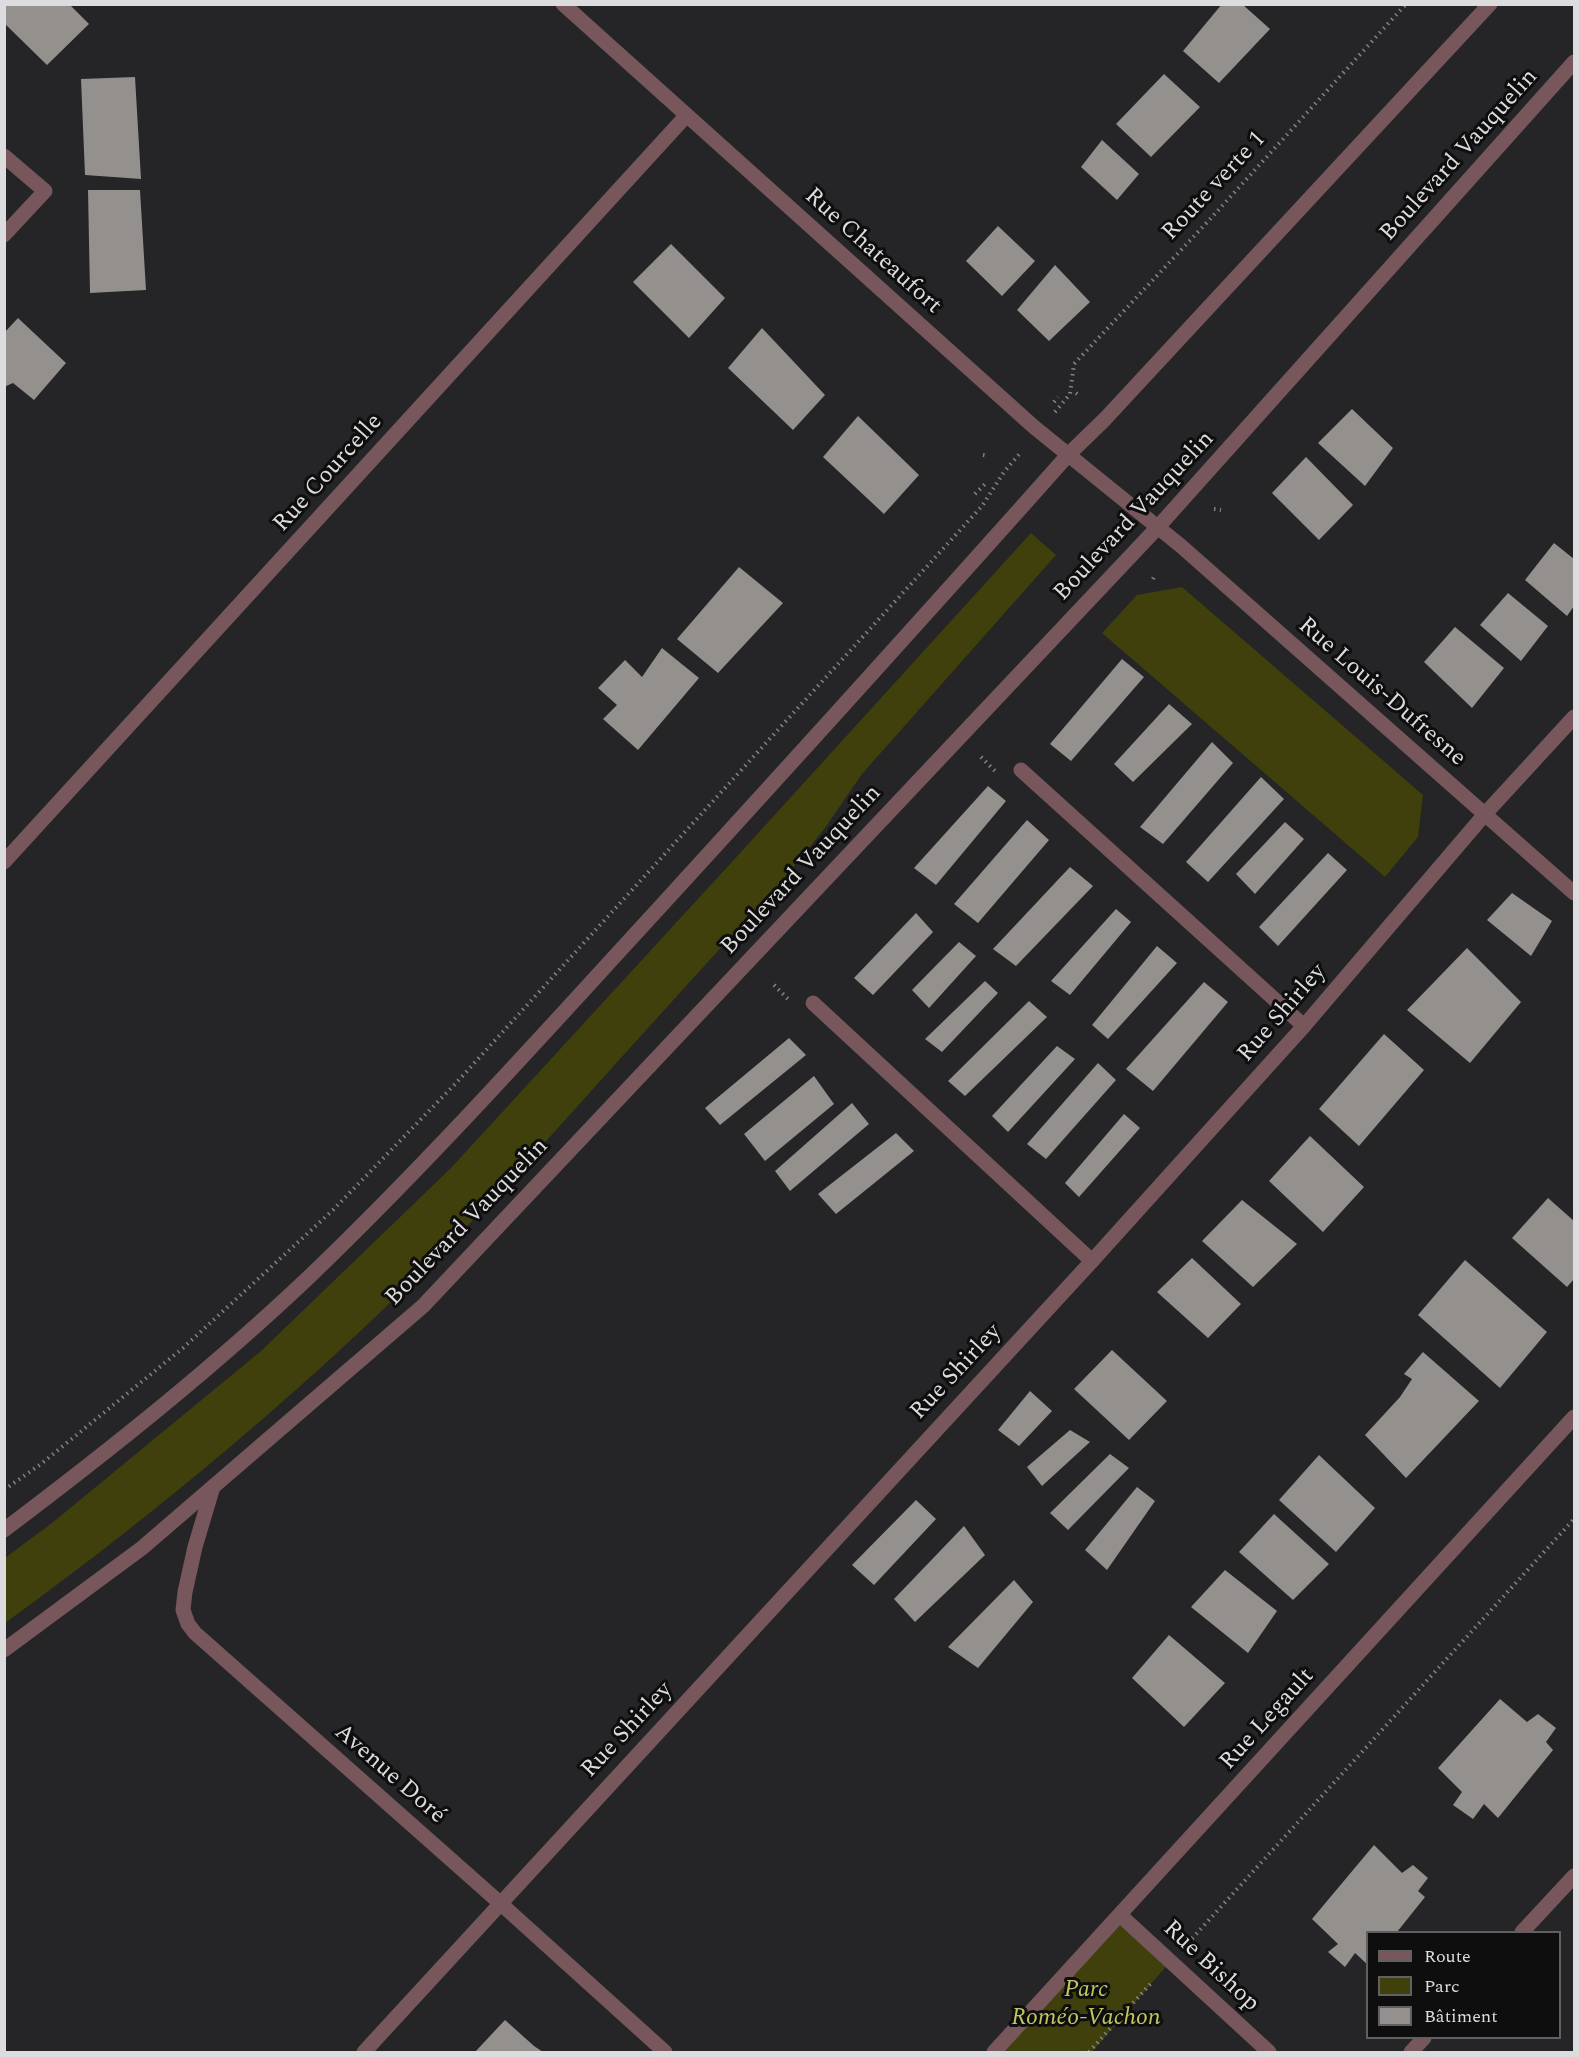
<!DOCTYPE html>
<html>
<head>
<meta charset="utf-8">
<style>
	body { margin:0 }
	#map { position:relative; width:1579px; height:2057px; overflow:hidden; background:#252427; font-family:Spectral,serif }
	canvas { display:block }
	.frame { position:absolute; inset:0; border:6px solid #dcdcde; pointer-events:none }
	.legend { position:absolute; left:1366px; top:1931px; width:195px; height:108px; box-sizing:border-box; background:#0e0e0f; border:2px solid #606062; margin:0; padding:8px 10px; list-style:none; font-size:18px; color:#dcdcde }
	.legend li { display:flex; align-items:center; gap:12px; height:30px }
	.legend b { width:30px; border:2px solid #606062 }
</style>
</head>
<body>
<div id="map">
<canvas width="1579" height="2057"></canvas>
<div class="frame"></div>
<ul class="legend">
<li><b style="height:8px;background:#77575c"></b>Route</li>
<li><b style="height:16px;background:#3f400b"></b>Parc</li>
<li><b style="height:16px;background:#94908d"></b>Bâtiment</li>
</ul>
</div>
<script>
const context = document.querySelector('canvas').getContext('2d');
context.lineJoin = 'round';
function fillPath(path, color) {
  context.fillStyle = color;
  context.fill(path, 'evenodd');
}
function stroke(path, color, width, dash) {
  context.strokeStyle = color;
  context.lineWidth = width;
  context.lineCap = dash ? 'butt' : 'round';
  context.setLineDash(dash || []);
  context.stroke(path);
}
function write(font, color, halo, rows, align = 'center') {
  context.font = font + ' Spectral,serif';
  context.lineWidth = 6;
  context.setLineDash([]);
  context.textBaseline = 'middle';
  context.strokeStyle = halo;
  context.fillStyle = color;
  for (const [text, x, y, turn = 0] of rows) {
    context.save();
    context.translate(x, y);
    context.rotate((+turn || 0) * Math.PI / 180);
    context.textAlign = isNaN(turn) ? turn : align;
    if (halo) context.strokeText(text, 0, 0);
    context.fillText(text, 0, 0);
    context.restore();
  }
}
const green = new Path2D(`
	M1031,533L1056,555L862,774L825,828L783,880C719,949 656,1019 593,1089C545,1142 497,1196 446,1248C310,1385 161,1510 5,1623V1558L52,1523L261,1351L451,1168L730,864Z
	M1182,587L1423,795L1418,837L1385,877L1102,633L1137,595Z
	M1120,1915L1170,1962L1092,2052H994Z`);
const building = new Path2D(`
	M4,4H69L89,24L47,65L4,23Z
	M1222,4H1242L1270,29L1219,83L1183,51Z
	M1164,74L1200,107L1151,157L1116,124Z
	M135,77L141,179L85,175L81,79Z
	M1102,140L1139,174L1117,200L1081,167Z
	M88,190H140L146,290L90,293Z
	M998,226L1035,261L1002,296L966,261Z
	M671,244L725,298L689,338L633,282Z
	M1055,265L1090,302L1049,341L1017,310Z
	M18,318L66,363L34,400L13,383L4,387V333Z
	M762,328L825,395L793,430L728,368Z
	M1352,409L1393,448L1365,486L1318,443Z
	M858,416L919,475L884,514L823,457Z
	M1306,457L1353,505L1319,540L1272,493Z
	M1554,543L1574,559V606L1567,616L1525,580Z
	M739,567L783,603L718,673L677,639Z
	M1508,593L1548,626L1521,661L1480,625Z
	M1455,627L1504,668L1472,708L1424,662Z
	M662,648L699,678L638,750L603,719L617,705L598,688L625,660L642,677Z
	M1122,659L1144,677L1071,761L1050,744Z
	M1169,704L1192,724L1133,782L1114,764Z
	M1212,742L1233,763L1163,844L1140,827Z
	M1261,777L1284,799L1208,882L1186,862Z
	M988,786L1006,801L936,885L914,868Z
	M1027,820L1049,840L978,923L954,904Z
	M1285,822L1304,839L1255,894L1236,874Z
	M1328,853L1347,870L1278,946L1259,927Z
	M1070,867L1093,886L1016,966L993,949Z
	M1512,893L1552,921L1531,956L1487,920Z
	M1116,909L1131,922L1070,995L1051,981Z
	M916,913L933,932L873,995L854,978Z
	M959,942L976,956L929,1008L912,990Z
	M1157,946L1177,963L1108,1039L1092,1025Z
	M1467,948L1521,1002L1470,1063L1407,1010Z
	M985,981L998,993L942,1052L925,1039Z
	M1204,982L1228,1002L1153,1091L1126,1069Z
	M1029,1001L1047,1017L965,1096L948,1081Z
	M1384,1034L1424,1070L1359,1146L1319,1109Z
	M789,1038L806,1055L720,1125L705,1108Z
	M1057,1046L1075,1059L1008,1132L992,1116Z
	M1098,1063L1116,1080L1046,1159L1027,1144Z
	M814,1076L834,1104L765,1161L744,1134Z
	M852,1103L869,1124L790,1191L775,1171Z
	M1124,1114L1140,1128L1079,1197L1065,1183Z
	M896,1133L914,1151L836,1214L818,1194Z
	M1310,1136L1364,1187L1323,1232L1269,1181Z
	M1548,1198L1574,1221V1279L1567,1287L1512,1238Z
	M1242,1200L1297,1244L1253,1287L1202,1241Z
	M1192,1258L1241,1304L1208,1338L1157,1292Z
	M1465,1260L1547,1332L1500,1388L1418,1315Z
	M1112,1350L1167,1401L1129,1440L1074,1389Z
	M1423,1352L1479,1401L1406,1478L1365,1435L1400,1397L1412,1379L1404,1374Z
	M1030,1391L1052,1411L1019,1446L998,1430Z
	M1070,1430L1090,1442L1042,1486L1027,1467Z
	M1110,1454L1129,1468L1068,1530L1050,1513Z
	M1319,1455L1375,1508L1336,1552L1279,1500Z
	M1137,1487L1155,1501L1107,1570L1085,1550Z
	M916,1500L936,1519L874,1585L852,1565Z
	M1274,1514L1329,1564L1293,1600L1239,1552Z
	M964,1526L985,1555L915,1622L894,1599Z
	M1225,1570L1277,1611L1248,1653L1191,1607Z
	M1014,1580L1033,1602L978,1668L948,1647Z
	M1169,1635L1225,1683L1184,1727L1132,1678Z
	M1500,1699L1527,1722L1538,1714L1556,1728L1546,1742L1553,1750L1498,1818L1484,1804L1473,1819L1453,1805L1462,1792L1438,1768Z
	M1374,1845L1402,1873L1413,1865L1428,1878L1418,1891L1425,1897L1397,1932H1368V1965L1355,1953L1345,1967L1328,1952L1338,1944L1312,1919Z
	M505,2020L534,2046L543,2052H475Z`);
const path = new Path2D(`
	M1076,393L1080,396
	M1054,402L1058,397
	M1055,412L1070,394L1074,364L1212,217L1406,4
	M983,455L988,456
	M975,494L986,483
	M1214,509L1221,510
	M1153,579L1155,575
	M981,757L995,771
	M774,985L788,999
	M4,1490L41,1464L183,1348L333,1210L457,1082L982,506L1004,472L1021,452
	M1188,1943L1574,1519
	M1089,2052L1152,1982`);
const service = new Path2D(`
	M1021,770L1304,1026
	M813,1003L1092,1261`);
const minor = new Path2D(`
	M563,4L1034,427L1181,546L1574,893
	M4,156L45,191L4,235
	M4,862L686,116
	M212,1490L195,1547L185,1592L183,1610L188,1624L195,1633L500,1903L665,2052
	M1120,1915L1269,2052
	M1522,1932L1574,1876
	M364,2052L1092,1261L1304,1026L1485,814L1574,717
	M994,2052L1574,1417
	M1411,2052L1424,2038`);
const tertiary = new Path2D(`
	M4,1530C110,1450 213,1368 309,1277C432,1159 545,1032 660,907C797,757 933,607 1068,455L1105,419L1490,4
	M4,1650L142,1548L423,1306L1158,527L1574,62`);
const streetNames = [
	["Boulevard Vauquelin",1460,156,-48],
	["Route verte 1",1215,187,-47],
	["Rue Chateaufort",872,252,42],
	["Rue Courcelle",329,474,-48],
	["Boulevard Vauquelin",1135,517,-47],
	["Rue Louis-Dufresne",1381,693,41],
	["Boulevard Vauquelin",802,871,-47],
	["Rue Shirley",1283,1014,-49],
	["Boulevard Vauquelin",468,1223,-46],
	["Rue Shirley",957,1373,-47],
	["Rue Legault",1268,1720,-48],
	["Rue Shirley",628,1731,-47],
	["Avenue Doré",389,1775,41],
	["Rue Bishop",1210,1967,43]
];
const parkNames = [
	["Parc",1086,1991],
	["Roméo-Vachon",1086,2019]
];
fillPath(green, '#3f400b');
fillPath(building, '#94908d');
stroke(path, '#838385', 4, [1.5, 4.5]);
stroke(service, '#77575c', 15);
stroke(minor, '#77575c', 15);
stroke(tertiary, '#77575c', 15);
write('24px', '#dcdcde', '#0e0e0f', streetNames);
write('italic 24px', '#c1c662', '#0e0e0f', parkNames);
</script>
</body>
</html>
